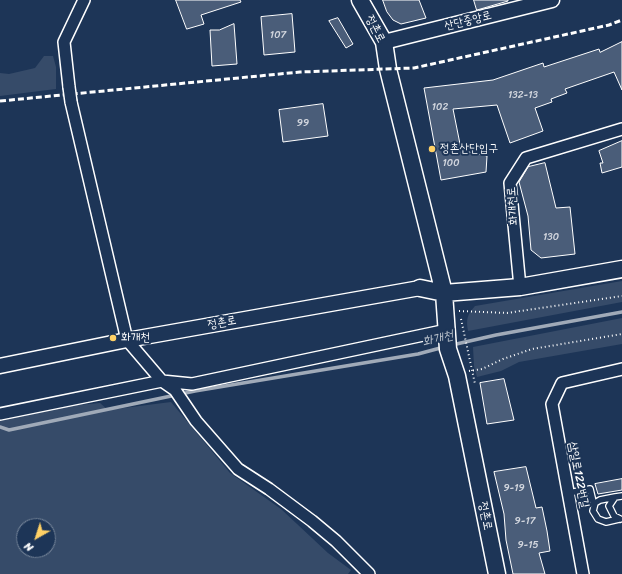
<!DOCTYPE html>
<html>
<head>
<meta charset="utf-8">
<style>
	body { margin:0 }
	#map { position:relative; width:622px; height:574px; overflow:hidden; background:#1d3557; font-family:Sriracha,sans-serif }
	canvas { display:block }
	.north { position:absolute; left:16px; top:518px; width:40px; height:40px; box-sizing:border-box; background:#1d3557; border:1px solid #77869a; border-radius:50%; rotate:219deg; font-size:11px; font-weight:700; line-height:16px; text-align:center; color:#fff }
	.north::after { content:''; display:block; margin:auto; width:14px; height:18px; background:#ffd166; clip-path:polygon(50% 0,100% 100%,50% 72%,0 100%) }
</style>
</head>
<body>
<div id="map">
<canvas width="622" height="574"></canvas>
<div class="north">N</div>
</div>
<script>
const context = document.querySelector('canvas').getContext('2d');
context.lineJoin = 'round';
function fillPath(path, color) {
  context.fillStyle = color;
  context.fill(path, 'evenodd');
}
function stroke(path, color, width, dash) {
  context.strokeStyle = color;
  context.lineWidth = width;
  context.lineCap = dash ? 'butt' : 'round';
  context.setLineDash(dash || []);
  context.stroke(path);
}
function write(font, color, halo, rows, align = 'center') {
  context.font = font + ' Sriracha,"Poor Story",sans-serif';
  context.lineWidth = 4;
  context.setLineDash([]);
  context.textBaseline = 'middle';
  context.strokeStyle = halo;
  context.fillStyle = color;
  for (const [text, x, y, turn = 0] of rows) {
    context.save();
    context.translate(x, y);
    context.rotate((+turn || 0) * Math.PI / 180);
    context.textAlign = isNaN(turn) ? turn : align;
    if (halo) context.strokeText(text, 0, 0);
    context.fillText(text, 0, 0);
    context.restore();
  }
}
const green = new Path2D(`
	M44,56H53L56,67V89L0,96V73L9,74L35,68Z
	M622,281V302L468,331C466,319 467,315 475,306Z
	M622,318V344L519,362L501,371L477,377L474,366L473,347Z
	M171,402L230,473L281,509L328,553L351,570L348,574H0V420C20,406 75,406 100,403L108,410ZM24,526H48V550H24Z`);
const stream = new Path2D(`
	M452,345L496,335L622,312
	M0,427L9,430L195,391L418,354L444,347`);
const building = new Path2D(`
	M176,0H240L241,2L201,15L204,24L187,29Z
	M383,0H419L426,18L401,24L393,20L387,12Z
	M474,0H508V1L477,10Z
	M292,14L295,52L264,55L261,17Z
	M338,18L353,44L346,48L329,21Z
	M234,24L237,64L212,66L210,30H219Z
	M622,42V90L614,72L565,89L567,93L551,99L552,102L535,108L543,131L510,143L497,105L453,109L462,154L469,152L487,156L486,172L441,180L424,88L493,80L543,63L544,67L599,49L600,52Z
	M323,104L328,136L283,142L279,110Z
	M622,141V167L602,173L600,163H603L599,151Z
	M545,163L556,208L570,207L575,254L541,258L531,250L528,216L519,182L528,167Z
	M504,379L514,420L487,424L480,383Z
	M526,467L536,508L542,507L547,531L550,551L539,553L545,574H513L506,540L504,514L494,472Z
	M622,479V490L598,494L595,484Z`);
const path = new Path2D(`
	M459,311L507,313L622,296
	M461,319L475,384
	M469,371L482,369L503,359L532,349L622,334`);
const service = new Path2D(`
	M568,493L590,489L594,506
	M615,497L600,500L595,503L593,511L598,519L606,522L619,519
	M620,519L614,516L609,506L615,497L622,496`);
const minor = new Path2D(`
	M69,87L64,42L84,0
	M71,102L127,340L162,381L175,390L196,421L238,469L269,489L312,521L336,541L369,574
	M520,287L510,183L526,158L622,129
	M0,414L162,381L192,384L447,330
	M583,574L552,404L562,383L622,369`);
const tertiary = new Path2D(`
	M384,42L552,0
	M0,366L127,340L420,288`);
const secondary = new Path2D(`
	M360,0L384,42L388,69L444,293L448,349L457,376L497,574
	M420,288L444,293L520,287L622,269`);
const rail = new Path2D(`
	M0,101L300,72L414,68L609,25L622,20`);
const minorBridge = new Path2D(`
	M69,87L71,102`);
const markers = [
	[432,149,4,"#ffd166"],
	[113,338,4,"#ffd166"]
];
const numberNames = [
	["107",278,35],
	["132-13",523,95],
	["102",440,107],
	["99",303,123],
	["100",451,163],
	["130",551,237],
	["9-19",514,488],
	["9-17",525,521],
	["9-15",528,545]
];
const streetNames = [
	["산단중앙로",468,21,-14],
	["정촌로",375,29,63],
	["화개천로",513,206,-94],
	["정촌로",222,323,-10],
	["삼일로122번길",578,475,79],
	["정촌로",485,516,79]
];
const poiNames = [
	["정촌산단입구",440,149],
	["화개천",121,338]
];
const waterNames = [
	["화개천",438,339,-14]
];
fillPath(green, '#364b69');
stroke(stream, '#a0aab8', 3.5);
fillPath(building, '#4a5d79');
stroke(building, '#fff', 1);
stroke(service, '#fff', 8);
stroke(minor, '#fff', 14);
stroke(tertiary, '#fff', 17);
stroke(secondary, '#fff', 19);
stroke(path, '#fff', 2, [1, 3]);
stroke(service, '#1d3557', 5.5);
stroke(minor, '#1d3557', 11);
stroke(tertiary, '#1d3557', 14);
stroke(secondary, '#1d3557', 16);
stroke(rail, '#fff', 3, [6, 3]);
stroke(minorBridge, '#fff', 14, []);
stroke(minorBridge, '#1d3557', 11);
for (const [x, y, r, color] of markers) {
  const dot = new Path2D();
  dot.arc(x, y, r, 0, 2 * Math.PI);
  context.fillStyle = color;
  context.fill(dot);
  stroke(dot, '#1d3557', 1.5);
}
write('10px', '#d2d6de', null, numberNames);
write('12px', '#fff', '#1d3557', streetNames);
write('12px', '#fff', '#1d3557', poiNames, 'left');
write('italic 13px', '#b8c0ca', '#1d3557', waterNames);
</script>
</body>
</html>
